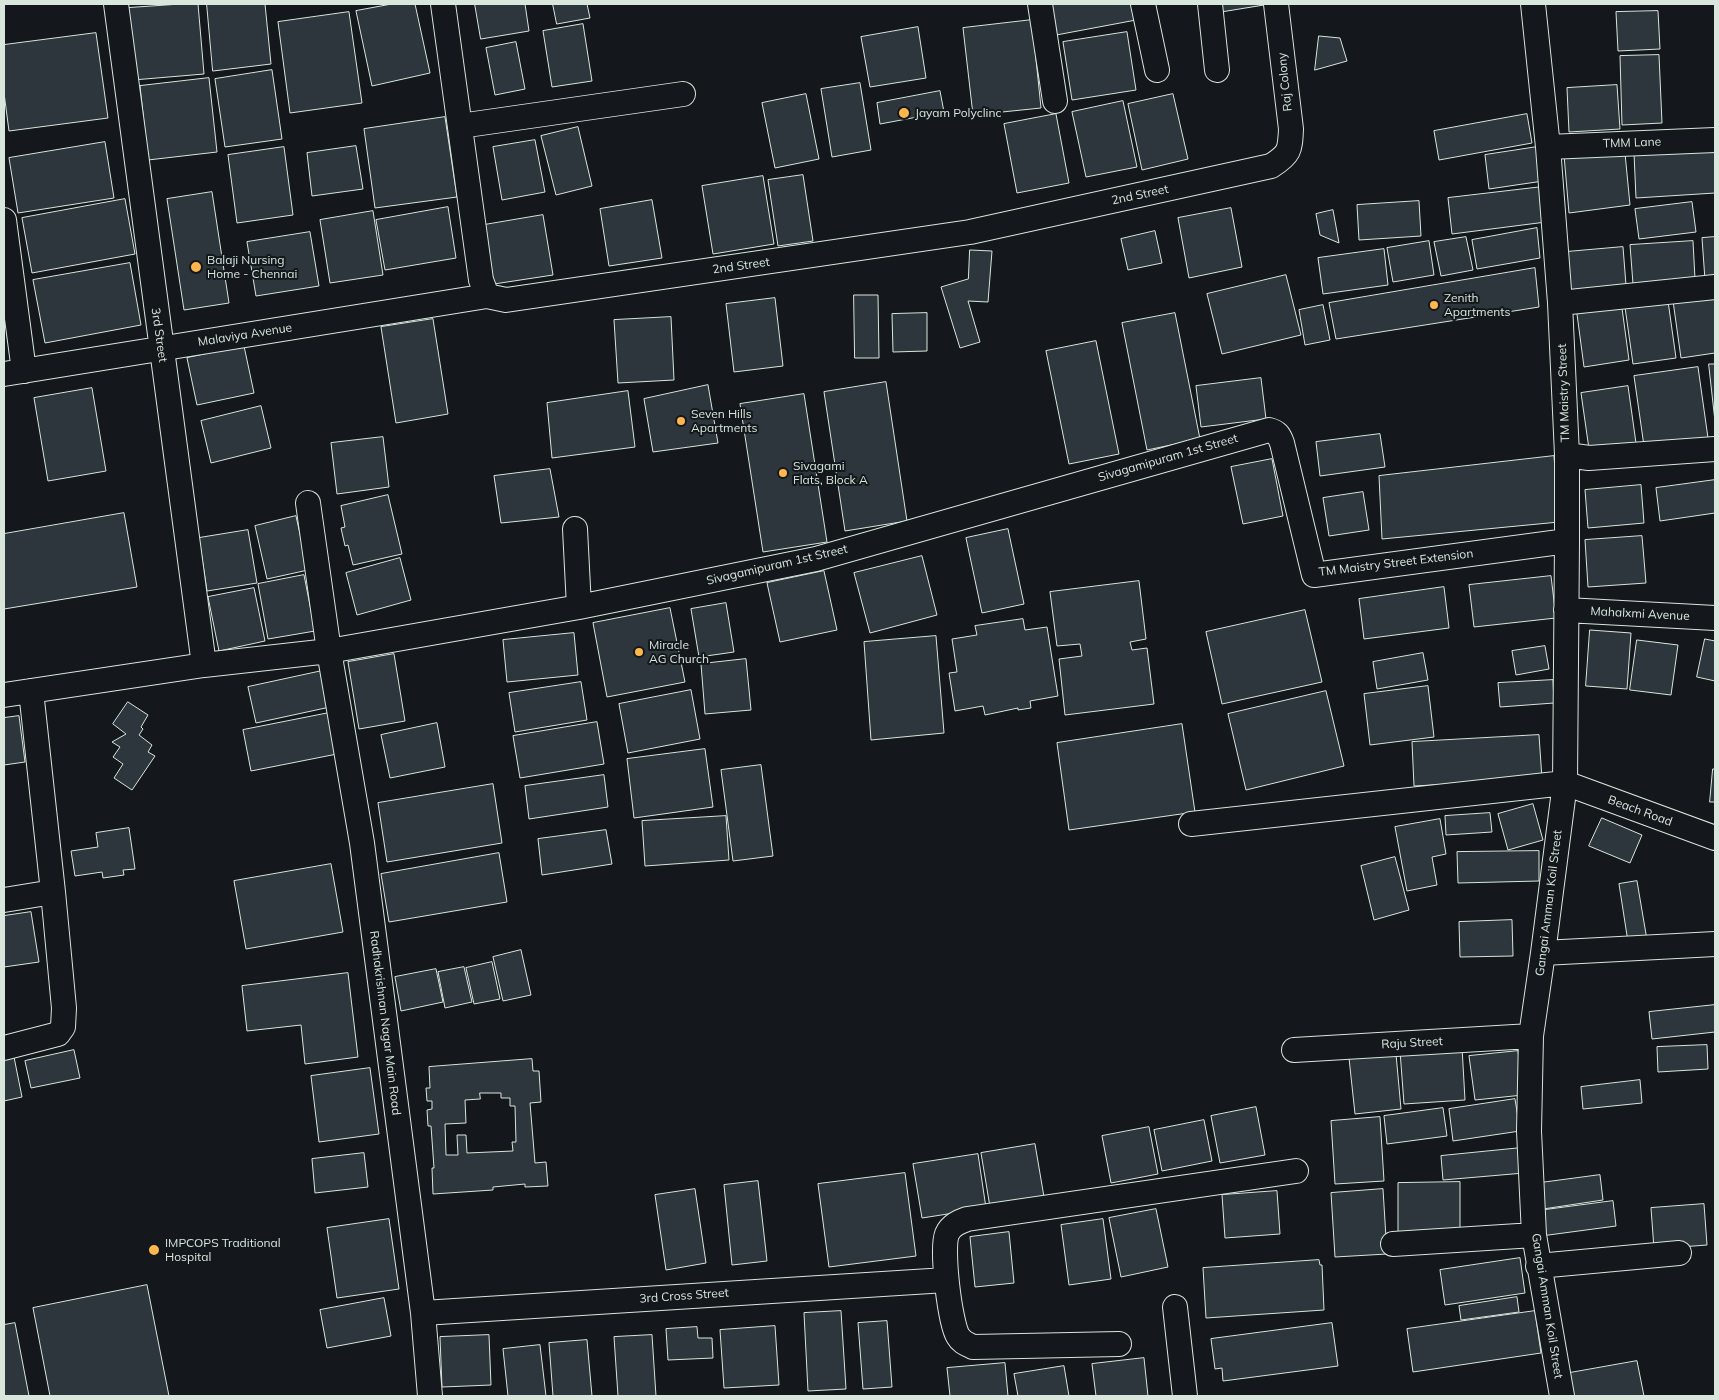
<!DOCTYPE html>
<html>
<head>
<meta charset="utf-8">
<style>
	body { margin:0 }
	#map { position:relative; width:1719px; height:1400px; overflow:hidden; background:#14181c; font-family:Mulish,sans-serif }
	canvas { display:block }
	.frame { position:absolute; inset:0; border:5px solid #d8e6dc; pointer-events:none }
</style>
</head>
<body>
<div id="map">
<canvas width="1719" height="1400"></canvas>
<div class="frame"></div>
</div>
<script>
const context = document.querySelector('canvas').getContext('2d');
context.lineJoin = 'round';
function fillPath(path, color) {
  context.fillStyle = color;
  context.fill(path, 'evenodd');
}
function stroke(path, color, width, dash) {
  context.strokeStyle = color;
  context.lineWidth = width;
  context.lineCap = dash ? 'butt' : 'round';
  context.setLineDash(dash || []);
  context.stroke(path);
}
function write(font, color, halo, rows, align = 'center') {
  context.font = font + ' Mulish,sans-serif';
  context.lineWidth = 4;
  context.setLineDash([]);
  context.textBaseline = 'middle';
  context.strokeStyle = halo;
  context.fillStyle = color;
  for (const [text, x, y, turn = 0] of rows) {
    context.save();
    context.translate(x, y);
    context.rotate((+turn || 0) * Math.PI / 180);
    context.textAlign = isNaN(turn) ? turn : align;
    if (halo) context.strokeText(text, 0, 0);
    context.fillText(text, 0, 0);
    context.restore();
  }
}
const building = new Path2D(`
	M181,4H198L204,74L133,80L128,8Z
	M207,4H265L271,64L213,71Z
	M392,4H415L430,73L372,86L356,11Z
	M475,4H525L529,31L481,39Z
	M553,4H587L590,18L557,24Z
	M1046,4H1133L1136,20L1051,36Z
	M1220,4H1270L1221,12Z
	M1658,11L1660,49L1618,51L1616,12Z
	M349,12L362,103L290,113L278,22Z
	M1032,20L1041,108L973,115L963,28Z
	M583,24L592,81L552,87L543,31Z
	M918,27L926,78L870,87L861,37Z
	M1127,32L1136,90L1072,100L1063,42Z
	M96,33L108,118L9,131L4,93V45Z
	M1319,36L1340,38L1347,61L1315,70Z
	M516,42L525,89L495,95L486,48Z
	M1659,55L1662,123L1622,125L1620,56Z
	M272,70L282,139L225,147L215,79Z
	M209,78L217,152L148,160L140,86Z
	M860,83L871,150L832,157L821,89Z
	M1617,85L1620,129L1569,132L1567,88Z
	M940,91L944,112L880,124L877,103Z
	M806,94L819,159L775,168L762,103Z
	M1173,94L1188,159L1142,170L1128,104Z
	M1123,101L1137,167L1086,177L1072,112Z
	M1056,114L1069,183L1017,193L1004,124Z
	M1527,114L1532,143L1439,160L1434,131Z
	M445,117L457,197L375,208L364,129Z
	M578,127L592,186L556,195L541,136Z
	M535,140L545,192L502,200L493,147Z
	M105,142L114,198L18,213L9,158Z
	M356,146L363,189L312,196L307,153Z
	M284,147L293,215L237,223L228,155Z
	M1537,147L1543,181L1489,189L1485,155Z
	M1715,149V193L1636,198L1634,153Z
	M1625,153L1630,205L1569,213L1564,155Z
	M803,175L813,241L778,246L768,180Z
	M763,176L774,244L713,254L702,186Z
	M1542,187L1546,222L1452,234L1448,198Z
	M212,192L229,303L184,310L167,199Z
	M125,199L135,254L32,273L22,218Z
	M652,200L662,258L609,266L600,209Z
	M1419,201L1421,236L1359,240L1357,205Z
	M1692,202L1696,232L1639,239L1635,209Z
	M448,207L456,258L385,270L376,220Z
	M1231,208L1242,267L1189,278L1178,218Z
	M1333,210L1339,243L1320,235L1316,214Z
	M373,211L383,275L330,283L320,220Z
	M543,215L553,275L494,284L484,225Z
	M1537,228L1540,258L1477,269L1472,240Z
	M1155,231L1162,263L1128,270L1121,239Z
	M310,232L319,286L256,296L247,242Z
	M1466,237L1473,270L1441,276L1434,242Z
	M1715,237V279L1705,280L1702,238Z
	M1429,241L1434,275L1393,282L1387,248Z
	M1693,241L1695,279L1633,284L1630,245Z
	M1623,247L1626,285L1569,290L1566,252Z
	M1384,249L1388,285L1323,294L1318,258Z
	M970,250L992,251L988,302L968,301L980,342L960,348L941,287L968,279Z
	M130,263L141,325L45,343L33,280Z
	M1535,268L1539,307L1336,339L1329,303Z
	M1286,275L1301,335L1222,354L1207,294Z
	M854,295H878L879,358H855Z
	M1715,295V353L1681,358L1673,301Z
	M775,298L783,366L734,372L726,304Z
	M1668,301L1676,358L1633,364L1625,307Z
	M1323,305L1330,340L1305,345L1299,310Z
	M1622,308L1629,360L1584,367L1577,314Z
	M927,313V351L893,352L892,314Z
	M1175,313L1200,439L1147,450L1122,323Z
	M671,317L674,380L618,383L614,320Z
	M433,319L448,414L396,423L381,327Z
	M1096,341L1119,454L1069,464L1046,351Z
	M244,346L254,393L197,405L187,358Z
	M1709,364H1715V421Z
	M1698,367L1708,438L1644,446L1634,376Z
	M1261,378L1266,419L1201,427L1196,386Z
	M886,382L907,521L845,531L824,392Z
	M708,385L718,443L653,452L644,399Z
	M1628,386L1636,443L1589,449L1581,393Z
	M92,388L106,471L48,481L34,398Z
	M628,391L635,447L552,458L547,403Z
	M804,394L827,542L763,552L740,404Z
	M261,406L271,448L211,463L201,421Z
	M1380,434L1385,467L1320,476L1316,442Z
	M383,437L389,487L337,494L331,443Z
	M1554,456L1559,522L1382,539L1379,476Z
	M1272,459L1283,516L1243,524L1231,467Z
	M550,469L559,517L501,523L494,476Z
	M1715,480V513L1660,521L1656,488Z
	M1641,485L1644,523L1588,528L1585,490Z
	M1363,492L1369,530L1329,536L1323,498Z
	M388,495L402,554L353,565L348,545L345,546L341,528L345,527L341,506Z
	M124,513L137,587L4,609V534Z
	M296,516L308,570L267,579L255,526Z
	M1008,529L1024,604L982,613L966,538Z
	M248,530L257,583L207,591L199,538Z
	M1642,536L1646,583L1588,587L1585,540Z
	M922,556L937,615L870,633L854,573Z
	M400,558L411,600L357,615L346,573Z
	M824,571L837,630L780,642L767,583Z
	M304,575L315,631L268,639L258,584Z
	M1551,576L1556,618L1474,627L1469,585Z
	M1139,581L1146,639L1130,642L1132,650L1147,648L1154,704L1065,715L1059,659L1082,656L1080,644L1057,646L1050,592Z
	M1444,587L1449,628L1364,639L1359,599Z
	M254,588L265,641L219,651L208,597Z
	M726,603L734,652L699,657L691,609Z
	M670,608L685,682L607,697L593,623Z
	M1305,610L1322,682L1222,704L1206,632Z
	M1023,619L1025,630L1047,627L1058,696L1030,701L1031,708L1018,710V708L985,715L983,706L955,711L949,673L957,672L952,639L977,635L975,626Z
	M1590,630L1631,633L1627,689L1586,686Z
	M574,633L578,675L507,682L503,640Z
	M936,636L944,733L871,740L864,642Z
	M1705,639L1715,641V681L1697,677Z
	M1637,640L1678,645L1671,695L1630,690Z
	M1545,646L1549,669L1516,675L1512,651Z
	M1423,653L1428,680L1377,689L1373,662Z
	M394,654L405,721L359,729L348,662Z
	M746,659L751,710L705,714L701,664Z
	M322,671L330,707L256,723L248,687Z
	M1553,680L1554,703L1500,707L1498,683Z
	M581,682L587,720L515,732L509,693Z
	M1428,686L1434,737L1370,745L1364,694Z
	M691,690L700,739L628,753L619,704Z
	M1326,691L1344,766L1246,790L1228,714Z
	M128,702L148,715L141,727L143,729L139,735L152,745L148,752L155,756L132,790L114,778L123,764L113,757L120,747L112,742L126,734L113,724Z
	M329,713L337,754L251,771L243,730Z
	M19,716L25,762L4,765V718Z
	M597,722L604,764L520,778L513,736Z
	M437,723L445,767L390,778L381,735Z
	M1182,724L1195,812L1069,830L1057,743Z
	M1539,735L1542,779L1414,786L1412,742Z
	M705,749L713,807L634,818L627,759Z
	M761,765L773,856L733,861L721,770Z
	M1713,769H1715V802H1710Z
	M604,775L608,807L529,819L525,786Z
	M493,784L502,843L387,862L378,803Z
	M1533,804L1543,840L1508,850L1498,814Z
	M1490,813L1492,832L1446,835L1445,816Z
	M726,816L729,860L645,866L642,821Z
	M1602,818L1642,835L1630,863L1589,846Z
	M1440,819L1446,854L1432,857L1437,885L1407,891L1395,827Z
	M129,828L135,869L123,870L124,875L103,878L102,872L75,876L71,851L98,847L96,833Z
	M606,830L612,864L542,875L538,839Z
	M1539,851V881L1458,883L1457,852Z
	M499,853L507,902L389,922L381,874Z
	M1395,857L1409,910L1374,920L1361,866Z
	M331,864L343,932L246,949L234,881Z
	M1637,881L1647,940L1628,942L1619,884Z
	M31,912L39,962L4,967V916Z
	M1512,920L1513,956L1460,957L1459,922Z
	M521,950L531,995L503,1001L493,957Z
	M492,962L500,999L474,1004L466,968Z
	M464,967L472,1002L445,1008L438,972Z
	M436,969L443,1002L401,1011L395,977Z
	M348,973L358,1057L305,1064L301,1025L247,1031L242,986Z
	M1715,1005V1032L1652,1039L1649,1012Z
	M1707,1045L1708,1069L1658,1072L1657,1047Z
	M1462,1047L1465,1100L1404,1104L1400,1051Z
	M74,1050L80,1078L31,1088L25,1061Z
	M1518,1051L1523,1095L1475,1100L1469,1056Z
	M1396,1054L1401,1109L1355,1114L1349,1058Z
	M14,1057L22,1097L4,1101V1059Z
	M532,1059L533,1071H539L541,1102L530,1103L535,1163L546,1162L548,1186L525,1187V1184L493,1187V1190L433,1194L432,1168H434L431,1126H428L427,1110L432,1109V1101H427L426,1088H430L429,1067ZM480,1093H501V1098H510V1106H515L516,1142H512L513,1151L467,1153L466,1135H457L458,1155H446L445,1124L466,1123L465,1100L480,1099Z
	M370,1068L379,1134L319,1142L311,1076Z
	M1640,1080L1642,1103L1583,1109L1581,1087Z
	M1515,1099L1520,1131L1453,1141L1449,1109Z
	M1256,1107L1265,1155L1220,1163L1211,1116Z
	M1443,1108L1447,1136L1387,1144L1384,1116Z
	M1380,1117L1384,1181L1335,1184L1331,1121Z
	M1204,1120L1212,1161L1162,1171L1154,1130Z
	M1149,1127L1158,1174L1111,1183L1102,1136Z
	M1035,1144L1044,1197L990,1207L981,1153Z
	M1521,1148L1524,1173L1443,1180L1441,1156Z
	M364,1153L368,1187L315,1193L312,1159Z
	M978,1154L986,1208L922,1218L913,1164Z
	M905,1173L916,1256L829,1267L818,1184Z
	M1600,1175L1603,1200L1543,1209L1540,1183Z
	M758,1181L767,1261L732,1265L724,1185Z
	M1460,1182V1232L1398,1233V1183Z
	M695,1189L706,1263L666,1270L655,1195Z
	M1383,1189L1387,1254L1335,1257L1331,1193Z
	M1277,1191L1280,1234L1225,1238L1222,1195Z
	M1613,1201L1616,1226L1541,1236L1537,1211Z
	M1704,1204L1707,1245L1654,1249L1651,1208Z
	M1156,1209L1168,1267L1121,1277L1109,1218Z
	M389,1219L399,1289L337,1298L327,1228Z
	M1103,1219L1111,1279L1069,1285L1061,1225Z
	M1009,1232L1014,1283L975,1287L970,1237Z
	M1520,1258L1525,1293L1445,1305L1440,1270Z
	M1319,1260L1320,1265H1322L1324,1310L1206,1318L1203,1268Z
	M147,1285L169,1396H50L33,1308Z
	M1517,1297L1519,1312L1461,1320L1459,1306Z
	M384,1298L391,1336L327,1348L320,1310Z
	M841,1311L846,1389L808,1391L804,1313Z
	M1535,1311L1541,1353L1413,1372L1407,1329Z
	M887,1321L892,1387L863,1389L858,1323Z
	M15,1323L29,1396H4V1325Z
	M1332,1323L1338,1366L1223,1381L1222,1368L1215,1369L1211,1339Z
	M775,1326L779,1385L724,1388L720,1330Z
	M697,1327L698,1338H712L713,1358L668,1360L666,1329Z
	M489,1335L491,1385L442,1387L440,1337Z
	M652,1335L656,1396H618L614,1337Z
	M587,1340L592,1396H553L549,1343Z
	M540,1345L546,1396H508L503,1349Z
	M1144,1358L1148,1396H1096L1092,1364Z
	M1637,1361L1644,1396H1568L1564,1374Z
	M1005,1363L1008,1396H950L947,1368Z
	M1064,1366L1069,1396H1018L1014,1374Z`);
const street = new Path2D(`
	M116,4L204,665
	M443,4L481,280L487,296L506,300L970,232L1271,166C1290,154 1290,150 1291,129L1276,4
	M1040,4L1055,101
	M1143,4L1157,70
	M1210,4L1217,70
	M1533,4L1548,147L1560,303L1567,455V541L1565,783L1543,953L1531,1036L1529,1131L1534,1235L1562,1396
	M460,126L683,94
	M1548,147L1715,140
	M4,220L24,371
	M1560,303L1715,287
	M4,374L487,296
	M1567,455L1589,458L1715,449
	M308,503L329,651L362,843L423,1313L430,1396
	M575,529L579,607
	M1566,610L1715,618
	M4,695L204,665L329,651L579,607L816,559L1269,430C1277,432 1279,435 1282,443L1314,575L1567,541
	M1191,824L1565,783L1715,838
	M4,900L53,892L31,691
	M1543,953L1715,944
	M4,1048L58,1034L63,1027L64,1008L53,892
	M1294,1050L1531,1036
	M1393,1244L1534,1235
	M1538,1266L1679,1253
	M1175,1307L1185,1396
	M423,1313L946,1280
	M1119,1344L973,1347C967,1344 962,1343 958,1336C950,1323 941,1249 947,1234C951,1225 959,1222 967,1219L1296,1171`);
const markers = [
	[904,113,6,"#ffb74d"],
	[196,267,6,"#ffb74d"],
	[1434,305,5,"#ffb74d"],
	[681,421,5,"#ffb74d"],
	[783,473,5,"#ffb74d"],
	[639,652,5,"#ffb74d"],
	[154,1250,6,"#ffb74d"]
];
const streetNames = [
	["Raj Colony",1285,82,-96],
	["TMM Lane",1632,143,-2],
	["2nd Street",1140,195,-12],
	["2nd Street",741,266,-8],
	["3rd Street",159,335,82],
	["Malaviya Avenue",245,335,-9],
	["TM Maistry Street",1564,393,-92],
	["Sivagamipuram 1st Street",1168,458,-16],
	["TM Maistry Street Extension",1396,563,-7],
	["Sivagamipuram 1st Street",777,565,-13],
	["Mahalxmi Avenue",1640,614,3],
	["Beach Road",1640,811,20],
	["Gangai Amman Koil Street",1549,903,-83],
	["Radhakrishnan Nagar Main Road",385,1023,83],
	["Raju Street",1412,1043,-3],
	["3rd Cross Street",684,1296,-4],
	["Gangai Amman Koil Street",1547,1306,81]
];
const poiNames = [
	["Jayam Polyclinc",915,113],
	["Balaji Nursing",207,260],
	["Home - Chennai",207,274],
	["Zenith",1444,298],
	["Apartments",1444,312],
	["Seven Hills",691,414],
	["Apartments",691,428],
	["Sivagami",793,466],
	["Flats, Block A",793,480],
	["Miracle",649,645],
	["AG Church",649,659],
	["IMPCOPS Traditional",165,1243],
	["Hospital",165,1257]
];
fillPath(building, '#2c363c');
stroke(building, '#d8e6dc', 1);
stroke(street, '#d8e6dc', 26);
stroke(street, '#14181c', 24);
for (const [x, y, r, color] of markers) {
  const dot = new Path2D();
  dot.arc(x, y, r, 0, 2 * Math.PI);
  context.fillStyle = color;
  context.fill(dot);
  stroke(dot, '#14181c', 2);
}
write('12px', '#d8e6dc', '#14181c', streetNames);
write('12px', '#d8e6dc', '#14181c', poiNames, 'left');
</script>
</body>
</html>
